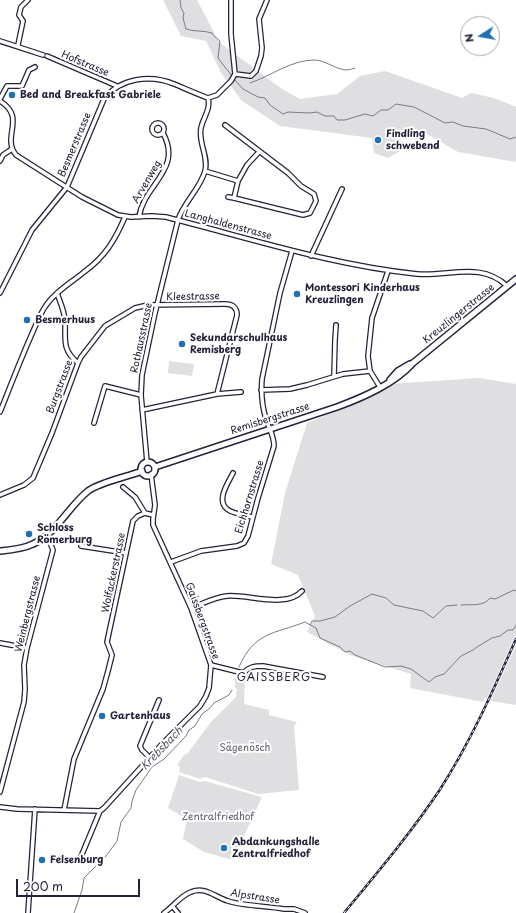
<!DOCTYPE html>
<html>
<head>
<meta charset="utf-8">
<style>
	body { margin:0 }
	#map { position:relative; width:516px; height:913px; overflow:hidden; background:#fff; font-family:"Playpen Sans",sans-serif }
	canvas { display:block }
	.north { position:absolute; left:460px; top:16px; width:40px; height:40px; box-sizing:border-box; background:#fff; border:1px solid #a7a7b1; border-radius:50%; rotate:259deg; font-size:11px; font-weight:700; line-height:16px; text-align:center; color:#22223b }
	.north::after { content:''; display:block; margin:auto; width:14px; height:18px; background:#1f6fb2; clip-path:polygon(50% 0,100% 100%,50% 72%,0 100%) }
	.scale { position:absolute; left:16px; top:879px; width:124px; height:18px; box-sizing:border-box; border:2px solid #22223b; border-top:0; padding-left:5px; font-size:12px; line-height:14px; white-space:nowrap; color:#22223b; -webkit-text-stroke:3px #fff; paint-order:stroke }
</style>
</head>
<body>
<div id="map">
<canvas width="516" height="913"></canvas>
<div class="north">N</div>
<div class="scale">200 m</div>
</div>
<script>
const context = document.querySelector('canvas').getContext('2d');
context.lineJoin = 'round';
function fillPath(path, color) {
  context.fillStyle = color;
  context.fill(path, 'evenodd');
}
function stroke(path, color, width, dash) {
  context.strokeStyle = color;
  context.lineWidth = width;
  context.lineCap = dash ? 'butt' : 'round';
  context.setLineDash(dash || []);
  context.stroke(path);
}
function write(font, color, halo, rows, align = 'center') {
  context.font = font + ' "Playpen Sans",sans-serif';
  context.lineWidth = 4;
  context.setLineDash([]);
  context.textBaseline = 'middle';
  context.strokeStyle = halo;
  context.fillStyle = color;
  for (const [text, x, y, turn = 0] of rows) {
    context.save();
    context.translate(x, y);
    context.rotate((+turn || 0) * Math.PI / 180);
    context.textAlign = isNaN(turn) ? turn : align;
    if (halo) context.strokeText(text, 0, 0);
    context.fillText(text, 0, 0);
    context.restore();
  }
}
const built = new Path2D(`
	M516,633V646L491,701L487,698Z`);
const green = new Path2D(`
	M163,0H197L219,42L282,89L300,99L337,94L360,76L385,71L462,98L471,93L494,98L516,107V162L458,152L427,134L414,130L401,136L400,151L388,158L374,153L372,138L280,126L242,101L221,73L206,41L181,36Z
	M169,361L194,364L192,376L168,373Z
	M479,378L516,384V633L487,698L485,697L483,702L410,688L411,674L350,655L307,632L315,616L298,575L271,564L285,493L307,423L370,397L390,384Z
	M516,646V705L491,701Z
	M235,677H245L244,704L269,710V715L297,722L294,726L299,790L258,794L205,777L200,779L179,772L180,767L177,765L184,755L187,754L211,722L236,697L237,689L235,688Z
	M179,775L200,782L205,781L262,797L233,860L204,852L183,839L187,819L168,808Z`);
const stream = new Path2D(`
	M180,0L181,8L184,13L183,18L186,29C194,32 203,30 212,33C214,37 217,38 220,41L218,58L232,76
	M234,79L243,89L258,97L265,98L270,105L283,114L288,112L310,113L317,112L325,116H334L337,120H345L365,114L373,116L381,110H388L396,104L414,107L445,123L453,122L463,126L486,129L510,139L516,137
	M250,83C271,76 291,60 314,60C325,60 335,69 346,70C349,70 352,69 355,68
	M461,605C470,604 484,607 490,598L495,599L514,590L516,591
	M310,625L312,621H320L335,617L350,606L372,594L386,598L394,605L423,611L433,618L446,606L457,605
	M239,667C254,632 274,634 305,622L316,628L320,638L340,647L345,652L350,651L355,655L385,667L401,666L411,669L429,682L435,677L444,674L461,656L473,650L477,647L492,638L500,636L508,630H513L516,625
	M74,913L82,890L84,878L106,856L117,841L121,822L131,808L132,801L136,790L152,767L164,759L186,736L189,730L195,726L202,714L210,708L214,703L229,695L232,690`);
const street = new Path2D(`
	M0,41L43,55
	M18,45L23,21L19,15L21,7L28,0
	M47,56L117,86
	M235,74L251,76L256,71L261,56L262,48L259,19L267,0
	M208,98L217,95L231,81L235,74L231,34V0
	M0,99L7,86H22L29,70L35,67
	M0,101C27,118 1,136 16,155L82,197L118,215L131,217L152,216L166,217C249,238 331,265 417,274C448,277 481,261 507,286
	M152 129a6 6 0 1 1 12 0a6 6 0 1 1-12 0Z
	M0,161L3,155L12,149
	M205,171L238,181L234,198L303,215L310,213L316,201L314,194L301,186L288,173L225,125
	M238,181L247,165L259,152
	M228,197L234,198
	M139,217C144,184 183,170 163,133
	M311,256L342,189
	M0,293L32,230L67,187L104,99C120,78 150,74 174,84C186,89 197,94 208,98
	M57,293C60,302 64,310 65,320C66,339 61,349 78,363
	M334,376L335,340L336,325
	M380,387L370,371L368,356L372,318L388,271
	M261,390L290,389L307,385L343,374L370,371
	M142,410L217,394L241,392
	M0,412C10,387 20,361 31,336C36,325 40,313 47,304C57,290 71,283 84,272C105,257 115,240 125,217
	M94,423L105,386L141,395
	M147,462L141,395L142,375L155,313L178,220C184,202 200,189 205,171C209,157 198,143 201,128C203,118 211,109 208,98
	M233,473C228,483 216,500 227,509C233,514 245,515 252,517
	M123,487L135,497L145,513L153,515
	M0,495L24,485L33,478L52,433L78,363L81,357L105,326L135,308L148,305L225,304C232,304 237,307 237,315L217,394
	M81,546L126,553
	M171,562L201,551L237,546L244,543L248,536L258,498L274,446C274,436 269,428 266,419C262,406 261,392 262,379L280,293L292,251
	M191,608C202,604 215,597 227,596C248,594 286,609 302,591
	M0,643L27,648
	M211,665L243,673C249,667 254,666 263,666L323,677
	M150,758L142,750L140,746L159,700
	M0,792L24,702L25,689L24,665L27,648L53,550L47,535
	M0,807L17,809L100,811L104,808L164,742L200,706L206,696L209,688L211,665L191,608L153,525V519L155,505L151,474
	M64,810L74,759L103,689L108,671L112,655L107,642L133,521L138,516L145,513
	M80,859L100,811
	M173,907L178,913
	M28,913L35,809
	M164,913C173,907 180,896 191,892C205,886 215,897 228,901C243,906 268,906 284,909H294L305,913`);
const secondary = new Path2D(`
	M390,380L398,371L410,364
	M141 469a7 7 0 1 1 14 0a7 7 0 1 1-14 0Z
	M155,467L337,407C364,397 394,384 413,363L516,279
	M0,551C11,550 23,549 33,544C57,533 68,507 88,491C100,482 127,477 142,471`);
const rail = new Path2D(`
	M344,913C377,873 410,834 439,791C470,743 493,691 516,639`);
const markers = [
	[12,95,4,"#1f6fb2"],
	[378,140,4,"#1f6fb2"],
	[297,294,4,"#1f6fb2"],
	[27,320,4,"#1f6fb2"],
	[182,344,4,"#1f6fb2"],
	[29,534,4,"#1f6fb2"],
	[102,716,4,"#1f6fb2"],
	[224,848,4,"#1f6fb2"],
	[42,860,4,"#1f6fb2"]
];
const streetNames = [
	["Hofstrasse",85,64,23],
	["Besmerstrasse",75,145,-67],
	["Arvenweg",147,182,-60],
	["Langhaldenstrasse",228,225,15],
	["Kleestrasse",193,297,-1],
	["Kreuzlingerstrasse",459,314,-39],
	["Rothausstrasse",142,338,-78],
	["Burgstrasse",60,387,-69],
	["Remisbergstrasse",270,419,-18],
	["Eichhornstrasse",250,497,-73],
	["Wolfackerstrasse",114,573,-78],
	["Weinbergstrasse",28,614,-76],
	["Gaissbergstrasse",202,621,70],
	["Alpstrasse",255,897,9]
];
const poiNames = [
	["Bed and Breakfast Gabriele",20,95],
	["Findling",386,134],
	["schwebend",386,146],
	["Montessori Kinderhaus",305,288],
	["Kreuzlingen",305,300],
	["Besmerhuus",35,320],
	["Sekundarschulhaus",190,338],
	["Remisberg",190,350],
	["Schloss",37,528],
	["Römerburg",37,540],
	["Gartenhaus",110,716],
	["Abdankungshalle",232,842],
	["Zentralfriedhof",232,854],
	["Felsenburg",50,860]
];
const parkNames = [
	["Sägenösch",245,748],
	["Zentralfriedhof",218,817]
];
const neighbourhoodNames = [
	["GAISSBERG",274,678]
];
const waterNames = [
	["Krebsbach",162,749,-46]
];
fillPath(built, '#eeeef1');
fillPath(green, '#dfdfe2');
stroke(stream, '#7a7a88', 1);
stroke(street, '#22223b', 6);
stroke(secondary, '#22223b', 8);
stroke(street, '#fff', 3.5);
stroke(secondary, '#fff', 5);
stroke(rail, '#22223b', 2.5);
stroke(rail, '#fff', 1, [3]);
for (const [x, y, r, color] of markers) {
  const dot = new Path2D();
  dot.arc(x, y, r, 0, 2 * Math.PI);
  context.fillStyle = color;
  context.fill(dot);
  stroke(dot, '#fff', 1.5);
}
write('10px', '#22223b', '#fff', streetNames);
write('bold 10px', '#22223b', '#fff', poiNames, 'left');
write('10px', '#5b5b6d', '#fff', parkNames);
context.letterSpacing = '1px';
write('11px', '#22223b', '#fff', neighbourhoodNames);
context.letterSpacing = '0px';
write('italic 11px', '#5c5c6f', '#fff', waterNames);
</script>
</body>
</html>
